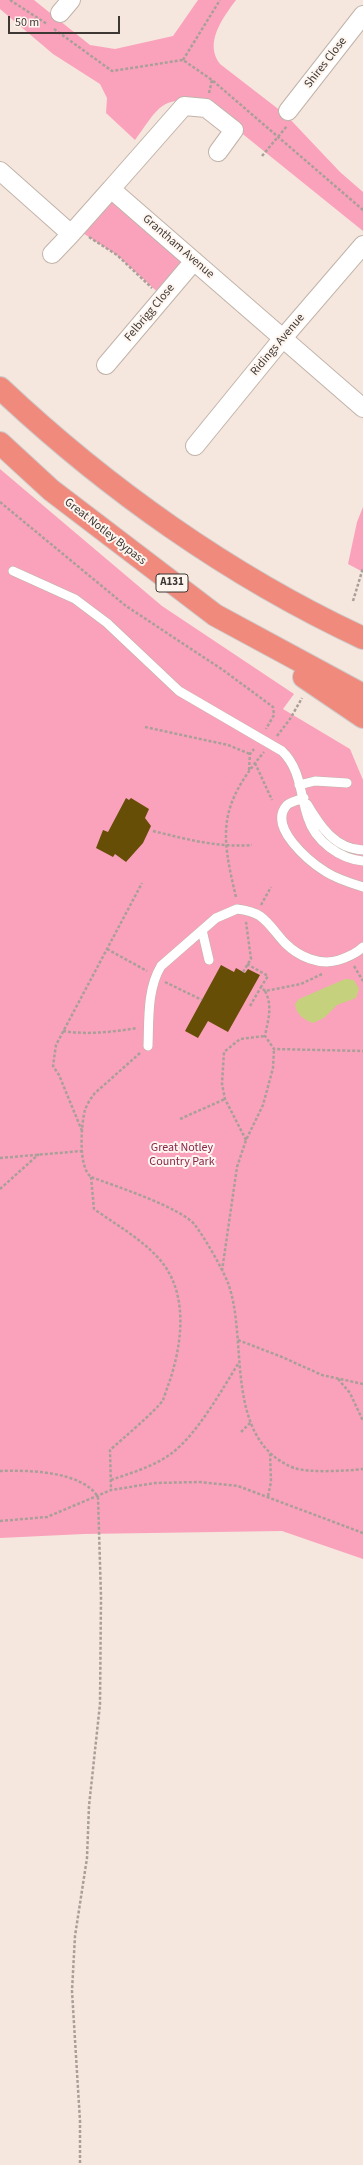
<!DOCTYPE html>
<html>
<head>
<meta charset="utf-8">
<style>
	body { margin:0 }
	#map { position:relative; width:363px; height:2165px; overflow:hidden; background:#f5e7dd; font-family:"Source Sans 3",sans-serif }
	canvas { display:block }
	.scale { position:absolute; left:8px; top:16px; width:112px; height:18px; box-sizing:border-box; border:2px solid #3e3834; border-top:0; padding-left:5px; font-size:12px; line-height:14px; white-space:nowrap; color:#3e3834; -webkit-text-stroke:3px #fef5ef; paint-order:stroke }
</style>
</head>
<body>
<div id="map">
<canvas width="363" height="2165"></canvas>
<div class="scale">50 m</div>
</div>
<script>
const context = document.querySelector('canvas').getContext('2d');
context.lineJoin = 'round';
function fillPath(path, color) {
  context.fillStyle = color;
  context.fill(path, 'evenodd');
}
function stroke(path, color, width, dash) {
  context.strokeStyle = color;
  context.lineWidth = width;
  context.lineCap = dash ? 'butt' : 'round';
  context.setLineDash(dash || []);
  context.stroke(path);
}
function write(font, color, halo, rows, align = 'center') {
  context.font = font + ' "Source Sans 3",sans-serif';
  context.lineWidth = 4;
  context.setLineDash([]);
  context.textBaseline = 'middle';
  context.strokeStyle = halo;
  context.fillStyle = color;
  for (const [text, x, y, turn = 0] of rows) {
    context.save();
    context.translate(x, y);
    context.rotate((+turn || 0) * Math.PI / 180);
    context.textAlign = isNaN(turn) ? turn : align;
    if (halo) context.strokeText(text, 0, 0);
    context.fillText(text, 0, 0);
    context.restore();
  }
}
const green = new Path2D(`
	M0,0H34L90,45L115,49L173,36L198,0H236C222,19 204,43 220,64L286,115L340,172L363,192V231L203,102C160,95 158,109 135,140L106,113L107,98L100,84L53,54L0,9Z
	M111,189L194,261L163,297L117,255L75,228Z
	M0,469L162,606L294,694L283,709L350,749L363,780V1559L282,1531L84,1534L0,1538Z
	M363,507V572L348,564L357,522Z`);
const water = new Path2D(`
	M345,979L354,980L359,989L356,998L337,1005L324,1018L313,1023C304,1020 296,1014 295,1004L299,999Z`);
const building = new Path2D(`
	M126,798L129,800L131,798L149,809L145,818L151,826L143,843L126,862L115,854L113,857L96,848L103,830L108,832Z
	M221,965L234,972L236,968L245,973L248,969L260,975L228,1032L208,1021L198,1038L185,1031Z`);
const path = new Path2D(`
	M10,0L47,24
	M54,29L112,71L183,60L212,80L363,210
	M183,60L220,0
	M209,93L212,80
	M262,156L287,126
	M89,237L117,255L152,288
	M0,502L126,606L223,670L273,707L274,715L266,729
	M353,601L363,568
	M145,727L228,745L250,754
	M277,736L290,719L302,698
	M255,763L272,800
	M249,770L250,754L254,749
	M153,831C186,839 218,848 252,845
	M236,897C220,831 219,806 264,752
	M261,905L271,887
	M107,949L147,971
	M247,964L268,976L261,987L265,991
	M354,966L363,981
	M243,972L251,959L246,922
	M322,974L301,984L265,991C273,1006 268,1020 265,1036L274,1049L363,1051
	M165,982L202,1000
	M250,1006L261,987
	M63,1031C88,1035 112,1032 137,1028
	M140,1053L95,1093C91,1098 87,1104 85,1110C81,1125 78,1167 91,1177C115,1186 180,1207 195,1225C206,1240 221,1266 228,1283C249,1339 222,1439 294,1468C309,1473 346,1471 363,1469
	M180,1119L225,1099
	M82,1131L59,1075L53,1066L56,1045L142,883
	M246,1140L225,1099L222,1084L224,1052L240,1039L265,1036
	M0,1158L82,1151
	M91,1177L94,1209C118,1226 142,1239 161,1261C189,1295 182,1345 169,1383C167,1388 165,1395 163,1400C157,1410 120,1441 110,1450L111,1490
	M0,1189L39,1154
	M222,1271L237,1167L246,1140L263,1105L273,1068L274,1049
	M238,1340L282,1357L322,1375L363,1384
	M338,1379L350,1393L363,1421
	M241,1432L251,1422
	M0,1471C28,1470 82,1471 98,1497L101,1597L100,1704L89,1806L87,1858L75,1936L72,1991L80,2121V2165
	M111,1480C131,1473 155,1466 172,1453C198,1433 221,1391 238,1364
	M268,1496L271,1482L270,1453
	M0,1521L47,1517L111,1490L155,1483L200,1482L238,1486L363,1533`);
const service = new Path2D(`
	M13,571L75,599L107,623L179,691L282,751C301,769 300,795 308,818C315,841 340,859 363,861
	M299,785L315,781L347,783
	M304,798C299,800 291,802 287,805C267,827 310,862 326,872C337,879 350,883 363,887
	M307,804C320,826 335,849 363,850
	M202,930L209,960
	M148,1046C149,1020 147,989 161,966L216,918L237,909C245,910 254,912 260,916C270,923 277,935 285,943C299,957 320,966 339,960C348,957 356,954 363,947`);
const minor = new Path2D(`
	M60,13L71,0
	M288,111L363,15
	M0,171L71,234L111,189L363,408
	M111,189L184,106L206,108L234,130L218,152
	M52,254L71,234
	M106,365L194,261
	M195,446L283,338L363,245`);
const trunk = new Path2D(`
	M0,388C106,488 230,576 363,638
	M0,443L51,490L215,615L363,695
	M304,677L363,717`);
const shields = [
	[172,583,32]
];
const shieldNames = [
	["A131",172,583]
];
const streetNames = [
	["Shires Close",326,63,-52],
	["Grantham Avenue",178,247,41],
	["Felbrigg Close",150,313,-50],
	["Ridings Avenue",278,345,-50],
	["Great Notley Bypass",105,532,38]
];
const parkNames = [
	["Great Notley",182,1148],
	["Country Park",182,1162]
];
fillPath(green, '#faa2bc');
fillPath(water, '#c5d17d');
fillPath(building, '#674e06');
stroke(service, '#c1b3a9', 10);
stroke(minor, '#c1b3a9', 20);
stroke(trunk, '#cdcbca', 24);
stroke(path, '#aa9f98', 2.5, [3, 2]);
stroke(service, '#fff', 9);
stroke(minor, '#fff', 18);
stroke(trunk, '#f08a7c', 22);
for (const [x, y, w] of shields) {
  const box = new Path2D();
  box.roundRect(x - w / 2, y - 9, w, 18, 3);
  context.fillStyle = '#fef5ef';
  context.fill(box);
  stroke(box, '#3e3834', 1);
}
write('bold 11px', '#3e3834', null, shieldNames);
write('12px', '#3e3834', '#fef5ef', streetNames);
write('12px', '#89254c', '#fef5ef', parkNames);
</script>
</body>
</html>
